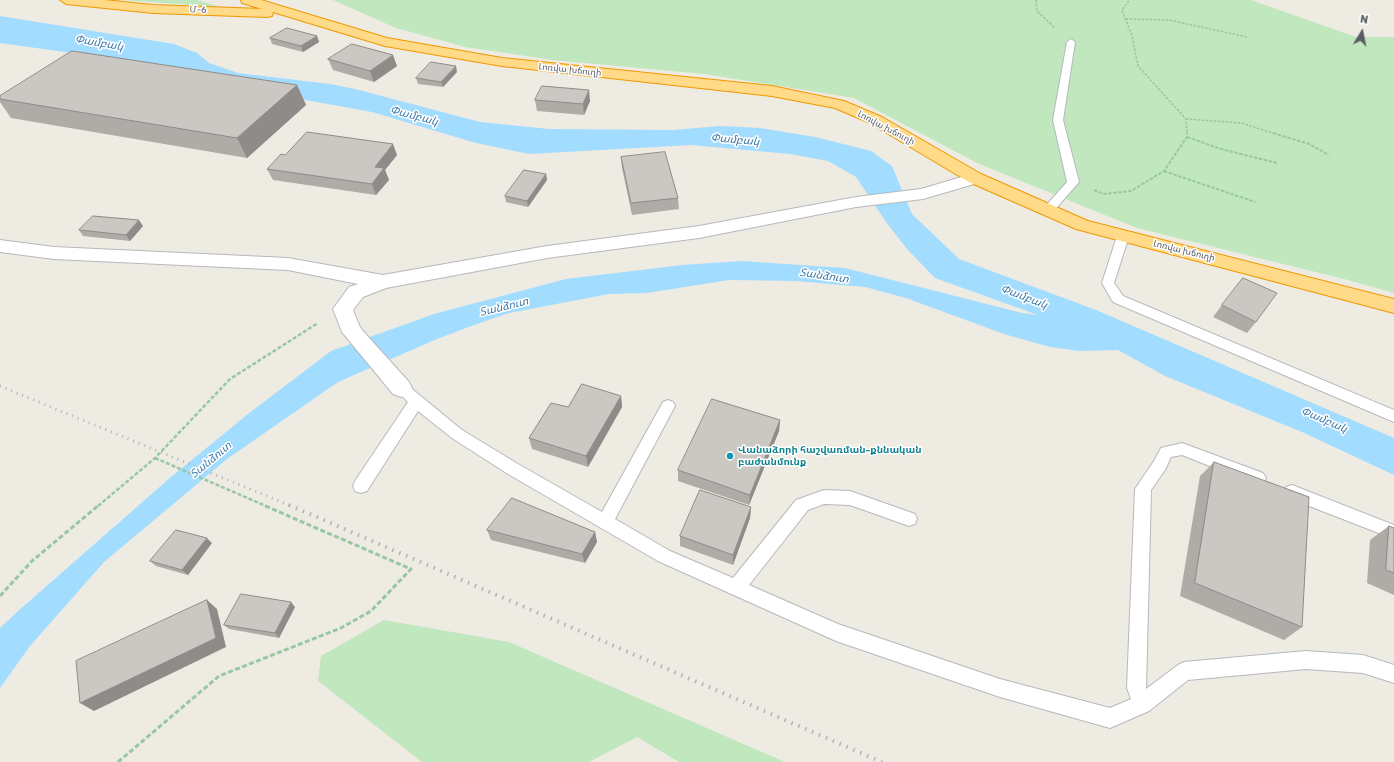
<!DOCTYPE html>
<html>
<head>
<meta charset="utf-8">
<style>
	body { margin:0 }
	#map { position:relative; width:1394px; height:762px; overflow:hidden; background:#eeebe3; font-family:Rubik,sans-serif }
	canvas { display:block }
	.north { position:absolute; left:1342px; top:12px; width:40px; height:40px; -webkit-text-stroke:3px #fff; paint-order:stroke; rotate:10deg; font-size:11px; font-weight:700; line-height:16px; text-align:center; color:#5b5f64 }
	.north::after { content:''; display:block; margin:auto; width:14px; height:18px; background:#5b5f64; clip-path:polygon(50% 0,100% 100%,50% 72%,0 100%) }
</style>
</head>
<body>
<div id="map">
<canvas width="1394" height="762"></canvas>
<div class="north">N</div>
</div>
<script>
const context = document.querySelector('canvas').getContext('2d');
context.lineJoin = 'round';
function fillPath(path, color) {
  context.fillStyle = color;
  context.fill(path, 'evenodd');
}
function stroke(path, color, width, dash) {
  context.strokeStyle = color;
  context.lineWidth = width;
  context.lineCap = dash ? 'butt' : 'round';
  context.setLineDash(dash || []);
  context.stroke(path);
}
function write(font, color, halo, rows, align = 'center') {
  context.font = font + ' Rubik,"Noto Sans Armenian",sans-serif';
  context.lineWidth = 3;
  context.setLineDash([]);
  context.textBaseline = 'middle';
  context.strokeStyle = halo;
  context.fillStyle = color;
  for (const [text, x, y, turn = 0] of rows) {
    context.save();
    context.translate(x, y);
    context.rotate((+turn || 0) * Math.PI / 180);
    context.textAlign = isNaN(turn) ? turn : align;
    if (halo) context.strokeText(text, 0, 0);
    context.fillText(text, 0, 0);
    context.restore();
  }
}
const green = new Path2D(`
	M123,0H197L220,7Z
	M333,0H1251L1356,37H1394V293L1348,280L1137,228L977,163L854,98L704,74L553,60L465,47L396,28Z
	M384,620L509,642L785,762H679L637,737L589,762H422L318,681L321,656Z`);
const water = new Path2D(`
	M0,16L174,44L197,53L209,63L238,73L330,84L355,89L480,122L549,129L673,130L720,126L760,128L815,137L871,151L892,166L912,214L959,259L1096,310L1394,438V475L1302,432L1165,376L1118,350L1079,351L1050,347L1004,334L906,298L865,287L796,281L729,280L647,293L609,294L509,313L474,325L437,339L338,382L227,459L104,562L30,646L0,688V628L17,612L171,477L248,414L331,351L434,314L566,279L682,265L741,261L845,268L1022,313L1038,315L935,278L907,249L886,222L856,177L828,161L790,154L691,145L529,154L476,143L372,112L272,94L94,56L0,43Z`);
const pathFar3 = new Path2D(`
	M1036,0L1037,11L1055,28
	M1129,1L1122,10L1132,36L1138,66L1186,119L1187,134
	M1126,19L1169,20L1247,37
	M1186,119L1241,123L1276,134`);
const pathFar2 = new Path2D(`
	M1273,133L1309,144L1329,155
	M1187,137L1221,149L1277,163
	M1164,171L1255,202
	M1094,190L1104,194L1131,191L1164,171L1187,137V133`);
const pathFar1 = new Path2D(`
	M155,458L266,506
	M98,506L155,458L230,379L318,323`);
const path = new Path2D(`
	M0,596L32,561L99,505
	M118,762L219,676L341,628L371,611L411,569L263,505`);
const lane = new Path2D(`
	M1071,39L1075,42L1063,120L1079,182L1052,213L1048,214L1042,210L1067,182L1053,120L1067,42Z
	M1123,232L1129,236L1114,283L1123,296L1394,410V422L1113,302L1102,283L1117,236Z
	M401,383L406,384L462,430L518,464L602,512L663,402L668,400L673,402L675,406L615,519L670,551L733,578L796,500L824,490L850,491L915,514L917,519L915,524L909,526L850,505L824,504L808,510L749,585L838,624L1000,679L1110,708L1131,699L1127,688L1135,489L1154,461L1161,448L1182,443L1263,473L1266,478L1263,483L1258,485L1182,455L1171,457L1165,470L1151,490L1146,689L1178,665L1184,662L1306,651L1363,655L1394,665V683L1363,673L1306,669L1188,680L1149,711L1110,728L1000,697L836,641L658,561L508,474L452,438L418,411L367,491L361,493L355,491L353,486L355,481L408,402L394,388L396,384Z
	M1292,485L1394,525V539L1286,497L1284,492L1286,487Z`);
const street = new Path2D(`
	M975,173L981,174L984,178L981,182L923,199L856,207L699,238L547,258L386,288L363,297L353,310L359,325L362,330L409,382L412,388L409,394L401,397L393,394L342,332L333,309L349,287L358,284L288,270L54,259L0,252V240L54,247L288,258L383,275L547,246L699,226L856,197L921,189Z`);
const highway = new Path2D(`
	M60,0H104L153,5L262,9L242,3L241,0H261L387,38L502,58L772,86L844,101L882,117L981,174L1088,221L1394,299V313L1076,229L969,182L870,123L835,108L772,96L502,66L385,46L273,12L272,16L267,17L153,13L66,4Z`);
const railFar1 = new Path2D(`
	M0,386L291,506`);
const rail = new Path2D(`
	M289,505L882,762`);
const wall = new Path2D(`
	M317,36L319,42L303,52L272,44L270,38Z
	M328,59L397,66L374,82L333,70Z
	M457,72L443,87L418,84L416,78Z
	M297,85L306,105L247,158L11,118L0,102V96Z
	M535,100L590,101L584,115L537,111Z
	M397,155L385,170L389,180L376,195L273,180L267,169Z
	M621,157L678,198L679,209L632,215L622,168Z
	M546,174L547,180L528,207L506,202L505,196Z
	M143,226L130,241L83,236L79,230Z
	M1222,305L1256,322L1247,333L1213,317Z
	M621,396L622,407L588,467L532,449L529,438L568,407Z
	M780,420L779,431L749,505L678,481V470Z
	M1214,462L1302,627L1284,640L1180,596L1200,476Z
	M751,507L750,518L733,565L680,546V536Z
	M1389,526L1394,528V595L1367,583L1370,540Z
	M487,530L595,532L597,542L585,563L491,540Z
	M212,543L188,575L156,566L150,561Z
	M295,607L279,638L229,629L224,625Z`);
const shadedWall = new Path2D(`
	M317,36L319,42L303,52L301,46Z
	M393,55L397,66L374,82L370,71Z
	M456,66L457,72L443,87L441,82Z
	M297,85L306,105L247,158L237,138Z
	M589,90L590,101L584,115L583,104Z
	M393,144L397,155L385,170L389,180L376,195L372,184L375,167Z
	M546,174L547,180L528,207L527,201Z
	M139,220L143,226L130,241L126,235Z
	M621,396L622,407L588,467L586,456Z
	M780,420L779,431L749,505L750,495Z
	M751,507L750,518L733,565V555Z
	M595,532L597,542L585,563L582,554Z
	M207,538L212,543L188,575L182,570Z
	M207,600L217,609L226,647L94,711L80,703Z
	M291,602L295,607L279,638L275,633Z`);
const building = new Path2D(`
	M287,28L317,36L301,46L270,38Z
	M352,44L393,55L370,71L328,59Z
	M72,51L297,85L237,138L0,99V96Z
	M431,62L456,66L441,82L416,78Z
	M542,86L589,90L583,104L535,100Z
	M307,132L393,144L375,167L384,168L372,184L267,169L281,154L285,155Z
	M665,152L678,198L631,203L621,157Z
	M524,170L546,174L527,201L505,196Z
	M93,216L139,220L126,235L79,230Z
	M1243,278L1277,293L1256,322L1222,305Z
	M582,384L621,396L586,456L529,438L551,403L568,407Z
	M712,399L780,420L750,495L678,470Z
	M1214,462L1309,497L1302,627L1195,583Z
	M700,490L751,507L733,555L680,536Z
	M512,498L595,532L582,554L487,530Z
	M1389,526L1394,528V573L1386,570Z
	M176,530L207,538L182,570L150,561Z
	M241,594L291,602L275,633L224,625Z
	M207,600L216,638L80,703L76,661Z`);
const markers = [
	[730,456,4,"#0f9aa8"]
];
const farStreetnames = [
	["Մ-6",198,10,2],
	["Լոռվա խճուղի",570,70,6],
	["Լոռվա խճուղի",886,128,28],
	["Լոռվա խճուղի",1184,251,14]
];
const cultureNames = [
	["Վանաձորի հաշվառման-քննական",738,450],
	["բաժանմունք",738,462]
];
const waterNames = [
	["Փամբակ",99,43,10],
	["Փամբակ",414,116,15],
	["Փամբակ",735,140,5],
	["Տանձուտ",824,276,8],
	["Փամբակ",1024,297,21],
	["Տանձուտ",504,307,-14],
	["Փամբակ",1324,420,23],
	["Տանձուտ",211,460,-40]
];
fillPath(green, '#c0e7be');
fillPath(water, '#a2dcff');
stroke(lane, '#b5b9bd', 2);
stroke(street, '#b5b9bd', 2);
stroke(highway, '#f19700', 2);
stroke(pathFar3, '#97c8a2', 1.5, [2.5, 1.5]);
stroke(pathFar2, '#97c8a2', 2, [3.5, 1.5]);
stroke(pathFar1, '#97c8a2', 2.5, [4, 2]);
stroke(path, '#97c8a2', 3, [5, 2.5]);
fillPath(lane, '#fff');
fillPath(street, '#fff');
fillPath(highway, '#ffda89');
stroke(railFar1, '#b2b3b4', 3, [1, 5]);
stroke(rail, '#b2b3b4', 4, [1.5, 6]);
fillPath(wall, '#afaba7');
fillPath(shadedWall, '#8e8b88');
fillPath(building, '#cbc7c2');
stroke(building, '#8e8b88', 1);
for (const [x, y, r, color] of markers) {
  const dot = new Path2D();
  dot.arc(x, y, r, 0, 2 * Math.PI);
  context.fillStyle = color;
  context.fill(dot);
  stroke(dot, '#fff', 1.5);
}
write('9px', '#5b5f64', '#fff', farStreetnames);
write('bold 10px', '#0d838f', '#fff', cultureNames, 'left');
write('italic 11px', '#3978ab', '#fff', waterNames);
</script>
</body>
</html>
